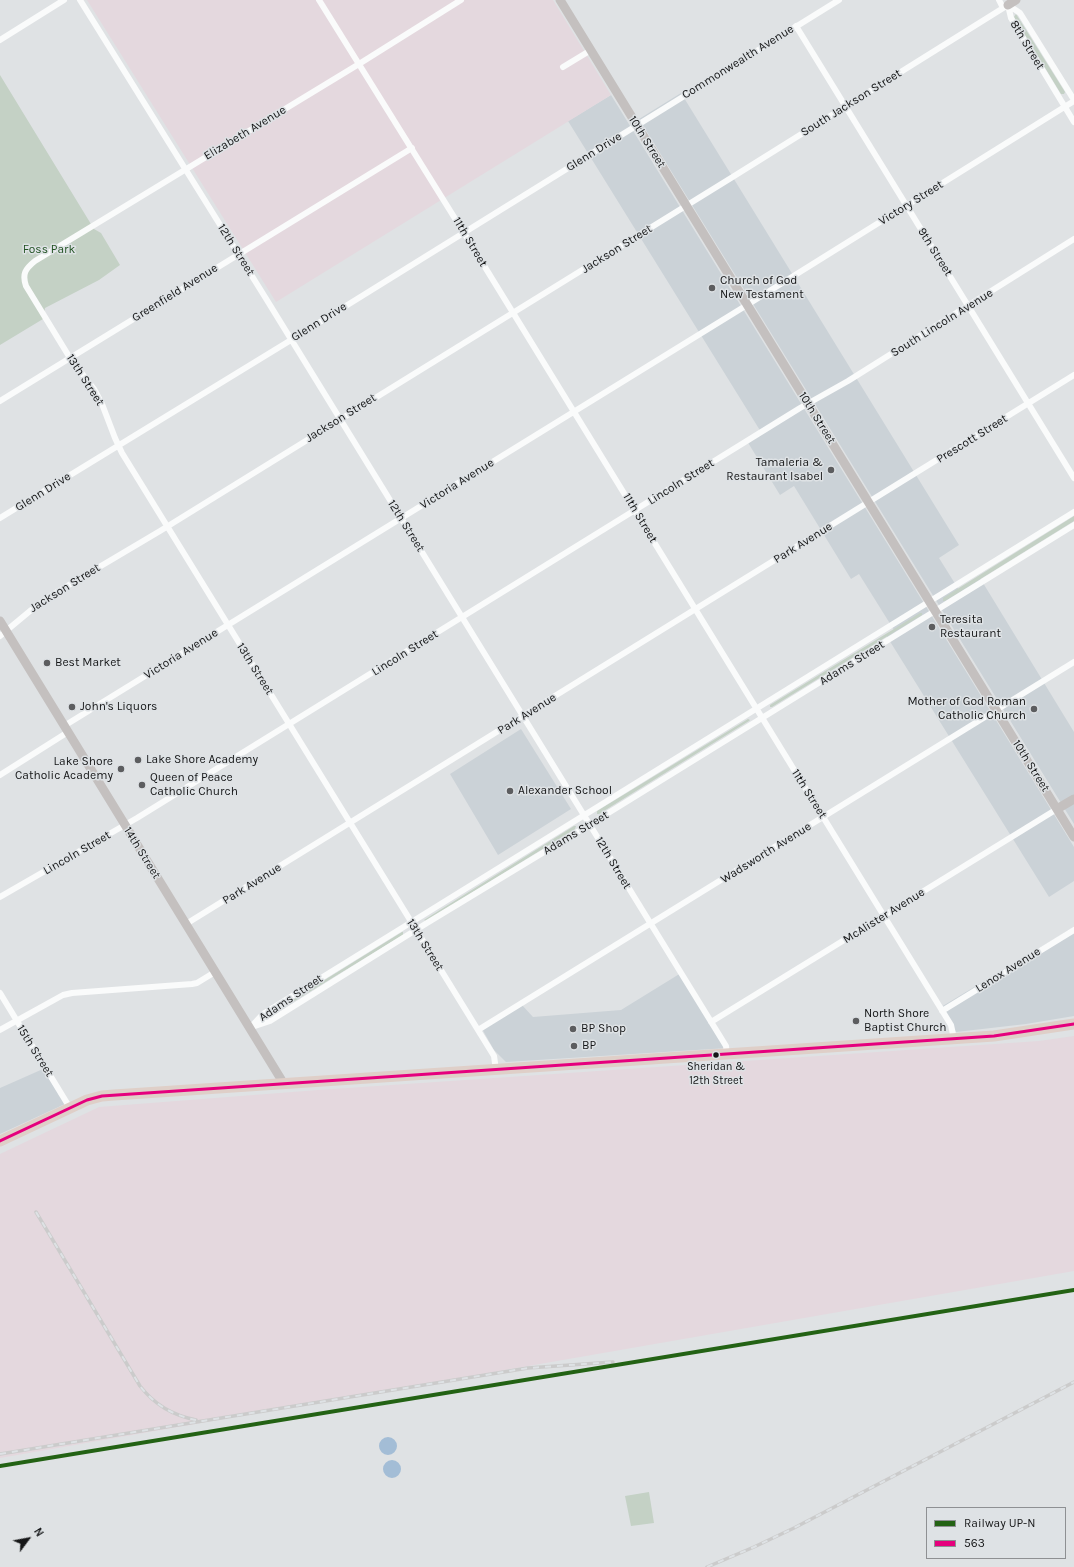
<!DOCTYPE html>
<html>
<head>
<meta charset="utf-8">
<style>
	body { margin:0 }
	#map { position:relative; width:1074px; height:1567px; overflow:hidden; background:#dfe2e4; font-family:Karla,sans-serif }
	canvas { display:block }
	.legend { position:absolute; left:926px; top:1507px; width:140px; height:52px; box-sizing:border-box; background:#dee2e5; border:1px solid #8e9093; margin:0; padding:5px 7px; list-style:none; font-size:12px; color:#151617 }
	.legend li { display:flex; align-items:center; gap:8px; height:20px }
	.legend b { width:20px; border:1px solid #8e9093 }
	.north { position:absolute; left:8px; top:1519px; width:40px; height:40px; -webkit-text-stroke:3px #dee2e5; paint-order:stroke; rotate:58deg; font-size:11px; font-weight:700; line-height:16px; text-align:center; color:#151617 }
	.north::after { content:''; display:block; margin:auto; width:14px; height:18px; background:#151617; clip-path:polygon(50% 0,100% 100%,50% 72%,0 100%) }
</style>
</head>
<body>
<div id="map">
<canvas width="1074" height="1567"></canvas>
<ul class="legend">
<li><b style="height:5px;background:#236214"></b>Railway UP-N</li>
<li><b style="height:5px;background:#e5007d"></b>563</li>
</ul>
<div class="north">N</div>
</div>
<script>
const context = document.querySelector('canvas').getContext('2d');
context.lineJoin = 'round';
function fillPath(path, color) {
  context.fillStyle = color;
  context.fill(path, 'evenodd');
}
function stroke(path, color, width, dash) {
  context.strokeStyle = color;
  context.lineWidth = width;
  context.lineCap = dash ? 'butt' : 'round';
  context.setLineDash(dash || []);
  context.stroke(path);
}
function write(font, color, halo, rows, align = 'center') {
  context.font = font + ' Karla,sans-serif';
  context.lineWidth = 3;
  context.setLineDash([]);
  context.textBaseline = 'middle';
  context.strokeStyle = halo;
  context.fillStyle = color;
  for (const [text, x, y, turn = 0] of rows) {
    context.save();
    context.translate(x, y);
    context.rotate((+turn || 0) * Math.PI / 180);
    context.textAlign = isNaN(turn) ? turn : align;
    if (halo) context.strokeText(text, 0, 0);
    context.fillText(text, 0, 0);
    context.restore();
  }
}
const built = new Path2D(`
	M681,93L959,545L939,558L959,590L980,578L1074,732V824L639,119Z
	M611,95L1074,847V881L1049,897L886,635L894,630L859,574L851,579L794,486L780,495L747,441L761,432L568,121Z
	M521,729L571,809L498,855L450,774Z
	M1074,927V1016L1026,1024L956,1032L941,1007Z
	M681,973L728,1048L506,1062L494,1050L481,1027L522,1005L533,1017L621,1010Z
	M43,1069L65,1104L0,1134V1088Z`);
const industrial = new Path2D(`
	M87,0H553L611,95L276,302Z
	M1074,1036V1271L0,1458V1154L99,1107L318,1090L1039,1041Z`);
const green = new Path2D(`
	M1016,14L1065,92L1064,94H1061L1014,17Z
	M0,75L94,229L101,233L120,265L99,280L45,308L43,319L0,345Z
	M1074,516V521L945,601H943V598Z
	M920,613H922V615L772,707H770V705Z
	M748,719L750,720L749,721L599,814H597V811Z
	M574,826H576L575,829L426,921L424,920Z
	M402,932H403V935L265,1019V1017Z
	M649,1492L654,1523L631,1526L625,1496Z`);
const water = new Path2D(`
	M379 1446a9 9 0 1 1 18 0a9 9 0 1 1-18 0Z
	M383 1469a9 9 0 1 1 18 0a9 9 0 1 1-18 0Z`);
const street = new Path2D(`
	M80,0L265,297L726,1046L727,1054
	M319,0L464,233L951,1025L954,1039
	M461,0L359,64L35,261C25,269 22,274 26,286L70,358L94,389L102,404L115,438L122,453L494,1056L496,1070
	M999,0L1003,8
	M1008,5L1011,18L1074,122
	M1008,5L1020,13L1074,100
	M796,26L1074,478
	M0,40L64,0
	M563,67L591,50
	M0,401L412,148
	M0,518L291,340L839,0
	M0,636L30,611L52,595L160,531L731,178L1008,5
	M64,726L747,305L1074,101
	M0,775L68,732
	M0,897L137,818L800,408L848,381L1074,239
	M186,924L1074,375
	M0,993L70,1108
	M942,1011L1074,930
	M711,1022L1057,809
	M252,1027L270,1021L427,923L597,820L1074,525
	M250,1028L263,1014L1074,512
	M0,1030L63,995L72,993L192,984L197,983L215,972
	M478,1030L1074,662`);
const secondary = new Path2D(`
	M560,0L1074,837
	M1008,5L1016,0
	M0,621L284,1084
	M1057,809L1074,799`);
const highway = new Path2D(`
	M0,1141L87,1100L102,1096L114,1095L994,1036L1074,1024`);
const rail = new Path2D(`
	M36,1212L140,1386C155,1405 172,1415 196,1420
	M0,1454L528,1368L613,1362
	M707,1567L754,1547L794,1528L1074,1382`);
const bus1 = new Path2D(`
	M0,1141L87,1100L102,1096L994,1036L1074,1024`);
const rail1 = new Path2D(`
	M0,1466L1074,1290`);
const markers = [
	[712,288,4,"#5c5d5f"],
	[831,470,4,"#5c5d5f"],
	[932,627,4,"#5c5d5f"],
	[47,663,4,"#5c5d5f"],
	[72,707,4,"#5c5d5f"],
	[1034,709,4,"#5c5d5f"],
	[138,760,4,"#5c5d5f"],
	[121,769,4,"#5c5d5f"],
	[142,785,4,"#5c5d5f"],
	[510,791,4,"#5c5d5f"],
	[856,1021,4,"#5c5d5f"],
	[573,1029,4,"#5c5d5f"],
	[574,1046,4,"#5c5d5f"],
	[716,1055,3.5,"#151617"]
];
const busNames = [
	["Sheridan &",716,1067],
	["12th Street",716,1081]
];
const streetNames = [
	["8th Street",1027,45,59],
	["Commonwealth Avenue",738,62,-32],
	["South Jackson Street",851,103,-32],
	["Elizabeth Avenue",245,133,-31],
	["10th Street",647,142,58],
	["Glenn Drive",594,152,-32],
	["Victory Street",911,203,-32],
	["11th Street",470,242,59],
	["Jackson Street",617,249,-32],
	["12th Street",236,250,58],
	["9th Street",935,252,58],
	["Greenfield Avenue",175,293,-32],
	["Glenn Drive",319,322,-32],
	["South Lincoln Avenue",942,323,-32],
	["13th Street",85,380,57],
	["Jackson Street",341,418,-32],
	["10th Street",817,418,58],
	["Prescott Street",972,439,-32],
	["Lincoln Street",681,482,-32],
	["Victoria Avenue",457,484,-32],
	["Glenn Drive",43,492,-32],
	["11th Street",640,518,59],
	["12th Street",406,526,58],
	["Park Avenue",803,543,-32],
	["Jackson Street",65,588,-32],
	["Lincoln Street",405,653,-32],
	["Victoria Avenue",181,654,-32],
	["Adams Street",852,663,-32],
	["13th Street",255,669,58],
	["Park Avenue",527,714,-32],
	["10th Street",1031,766,58],
	["11th Street",809,794,58],
	["Adams Street",576,833,-31],
	["Lincoln Street",77,853,-30],
	["14th Street",142,853,58],
	["Wadsworth Avenue",766,853,-32],
	["12th Street",613,863,59],
	["Park Avenue",252,884,-32],
	["McAlister Avenue",884,916,-32],
	["13th Street",425,945,58],
	["Lenox Avenue",1008,970,-32],
	["Adams Street",291,998,-34],
	["15th Street",35,1051,58]
];
const parkNames = [
	["Foss Park",49,250]
];
const poiNames = [
	["Church of God",720,281],
	["New Testament",720,295],
	["Tamaleria &",823,463,"right"],
	["Restaurant Isabel",823,477,"right"],
	["Teresita",940,620],
	["Restaurant",940,634],
	["Best Market",55,663],
	["Mother of God Roman",1026,702,"right"],
	["Catholic Church",1026,716,"right"],
	["John's Liquors",80,707],
	["Lake Shore Academy",146,760],
	["Lake Shore",113,762,"right"],
	["Catholic Academy",113,776,"right"],
	["Queen of Peace",150,778],
	["Catholic Church",150,792],
	["Alexander School",518,791],
	["North Shore",864,1014],
	["Baptist Church",864,1028],
	["BP Shop",581,1029],
	["BP",582,1046]
];
fillPath(built, '#cbd2d7');
fillPath(industrial, '#e4d8de');
fillPath(green, '#c4d1c5');
fillPath(water, '#a3bdd6');
stroke(street, '#fafbfb', 6);
stroke(secondary, '#c4c0bf', 9);
stroke(highway, '#dfcfc8', 11);
stroke(rail, '#cbcbcb', 3.5);
stroke(rail, '#dee2e5', 2, [6]);
stroke(bus1, '#e5007d', 3);
stroke(rail1, '#236214', 4);
for (const [x, y, r, color] of markers) {
  const dot = new Path2D();
  dot.arc(x, y, r, 0, 2 * Math.PI);
  context.fillStyle = color;
  context.fill(dot);
  stroke(dot, '#dee2e5', 1.5);
}
write('11px', '#151617', '#dee2e5', busNames);
write('12px', '#151617', '#dee2e5', streetNames);
write('12px', '#225323', '#dee2e5', parkNames);
write('12px', '#151617', '#dee2e5', poiNames, 'left');
</script>
</body>
</html>
